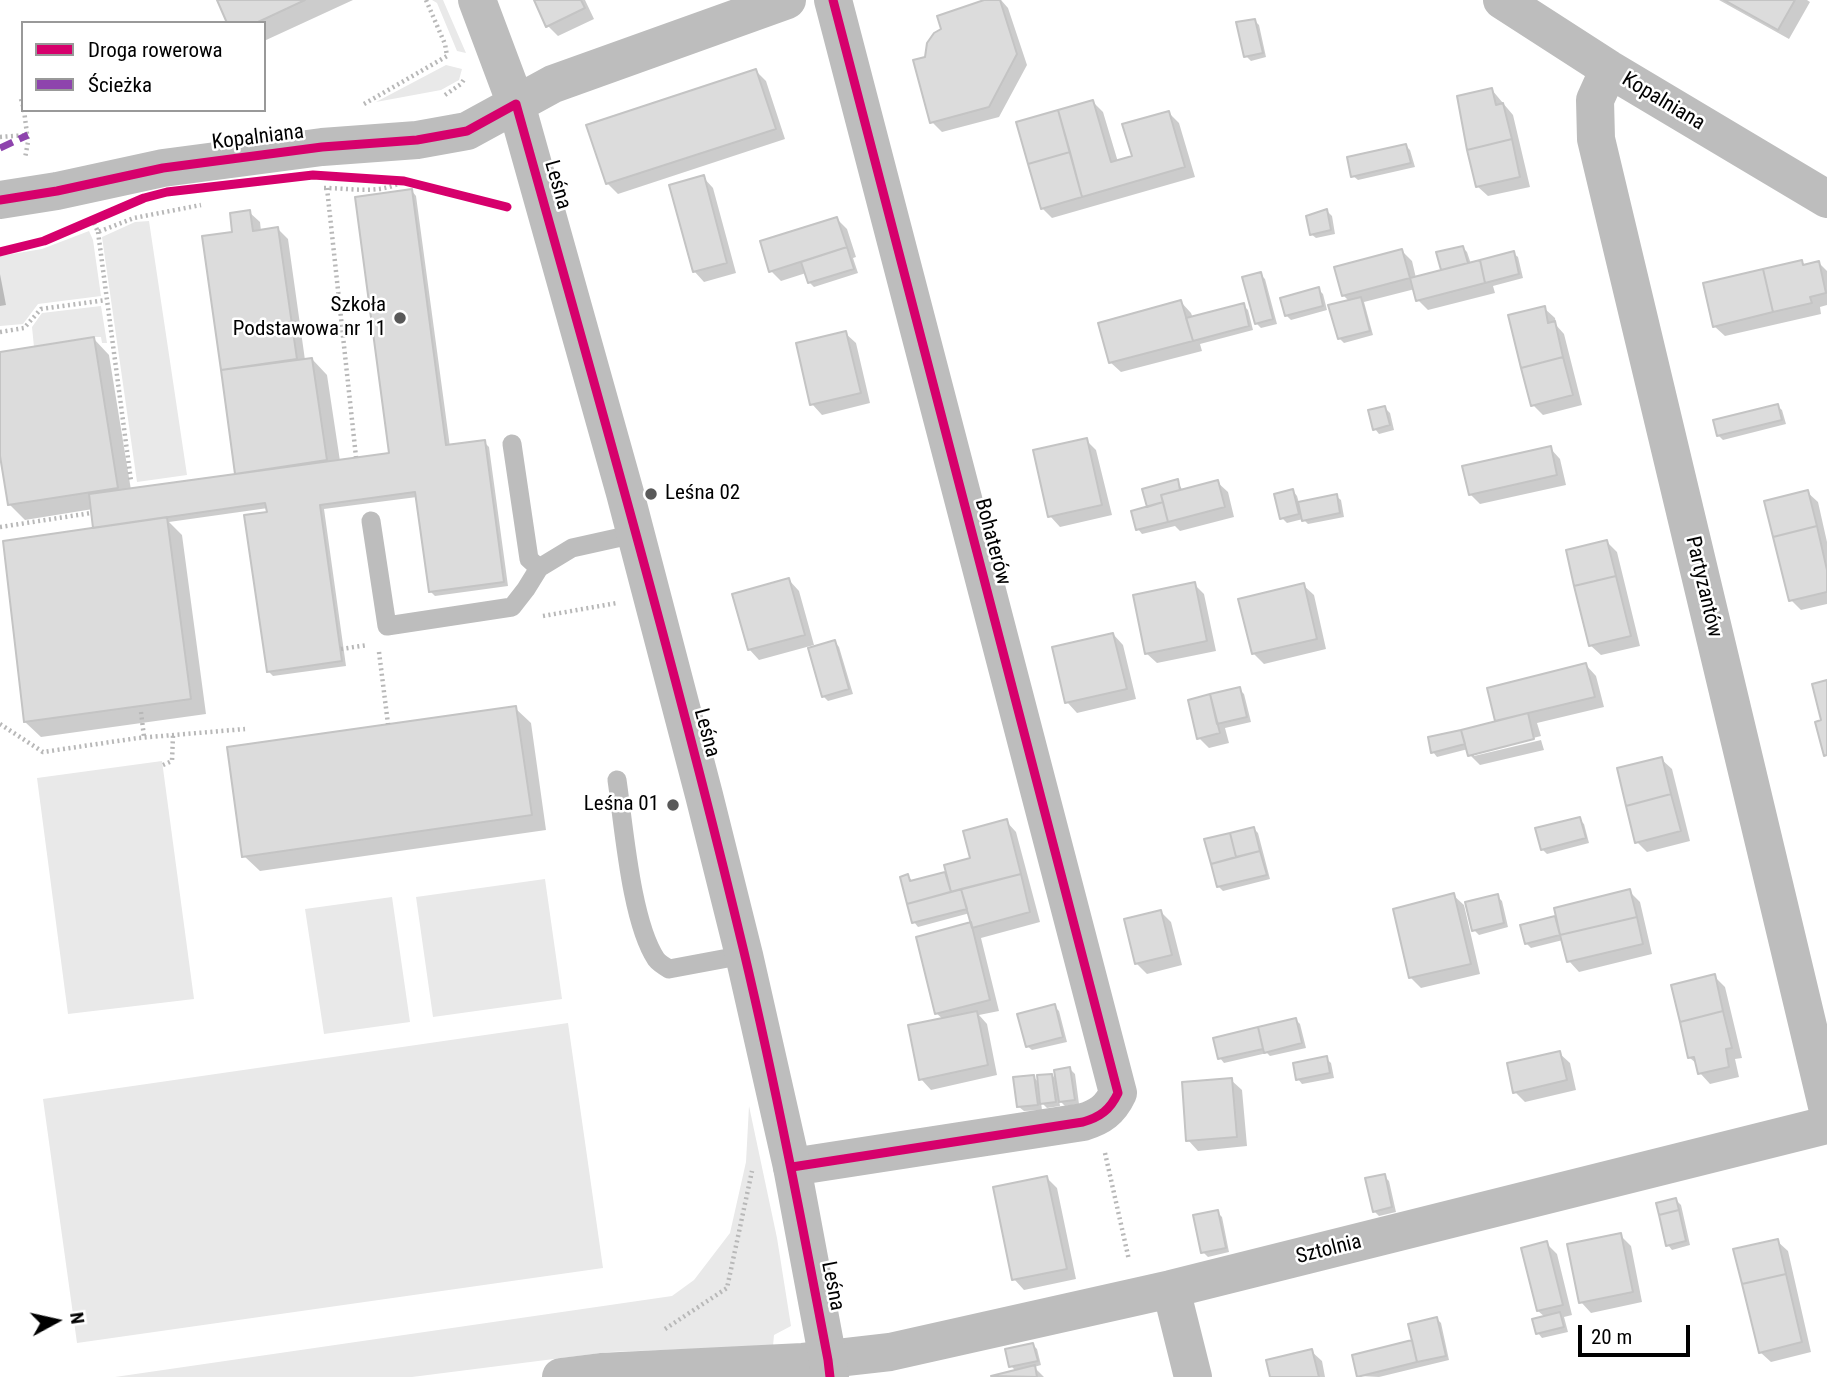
<!DOCTYPE html>
<html>
<head>
<meta charset="utf-8">
<style>
	body { margin:0 }
	#map { position:relative; width:1827px; height:1377px; overflow:hidden; background:#fff; font-family:"Roboto Condensed",sans-serif }
	canvas { display:block }
	.legend { position:absolute; left:21px; top:21px; width:245px; height:91px; box-sizing:border-box; background:#fff; border:2px solid #999; margin:0; padding:9px 12px; list-style:none; font-size:21px; color:#000 }
	.legend li { display:flex; align-items:center; gap:14px; height:35px }
	.legend b { width:35px; border:2px solid #999 }
	.north { position:absolute; left:21px; top:1286px; width:70px; height:70px; -webkit-text-stroke:5px #fff; paint-order:stroke; rotate:82deg; font-size:19px; font-weight:700; line-height:28px; text-align:center; color:#000 }
	.north::after { content:''; display:block; margin:auto; width:24px; height:32px; background:#000; clip-path:polygon(50% 0,100% 100%,50% 72%,0 100%) }
	.scale { position:absolute; left:1578px; top:1325px; width:112px; height:32px; box-sizing:border-box; border:4px solid #000; border-top:0; padding-left:9px; font-size:21px; line-height:24px; white-space:nowrap; color:#000; -webkit-text-stroke:5px #fff; paint-order:stroke }
</style>
</head>
<body>
<div id="map">
<canvas width="1827" height="1377"></canvas>
<ul class="legend">
<li><b style="height:9px;background:#d6006c"></b>Droga rowerowa</li>
<li><b style="height:9px;background:#8e44ad"></b>Ścieżka</li>
</ul>
<div class="north">N</div>
<div class="scale">20 m</div>
</div>
<script>
const context = document.querySelector('canvas').getContext('2d');
context.lineJoin = 'round';
function fillPath(path, color) {
  context.fillStyle = color;
  context.fill(path, 'evenodd');
}
function stroke(path, color, width, dash) {
  context.strokeStyle = color;
  context.lineWidth = width;
  context.lineCap = dash ? 'butt' : 'round';
  context.setLineDash(dash || []);
  context.stroke(path);
}
function write(font, color, halo, rows, align = 'center') {
  context.font = font + ' "Roboto Condensed",sans-serif';
  context.lineWidth = 5;
  context.setLineDash([]);
  context.textBaseline = 'middle';
  context.strokeStyle = halo;
  context.fillStyle = color;
  for (const [text, x, y, turn = 0] of rows) {
    context.save();
    context.translate(x, y);
    context.rotate((+turn || 0) * Math.PI / 180);
    context.textAlign = isNaN(turn) ? turn : align;
    if (halo) context.strokeText(text, 0, 0);
    context.fillText(text, 0, 0);
    context.restore();
  }
}
const green = new Path2D(`
	M432,0H443L466,53L457,51L437,3Z
	M446,65L462,69L459,80L441,90L376,102Z
	M149,221L187,475L137,482L102,237L135,222Z
	M89,231L93,240L101,296L38,304L23,324L0,326V256L42,249Z
	M101,306L107,343H102L101,337H94L34,347L32,327L42,313Z
	M162,761L194,999L68,1014L37,778Z
	M545,879L562,999L433,1017L416,897Z
	M392,897L410,1022L324,1034L305,909Z
	M568,1023L603,1268L77,1343L43,1099Z
	M749,1106L777,1238L791,1326L774,1335L773,1346L609,1352L412,1377H115L672,1296L694,1280L730,1233L746,1162Z`);
const shadow = new Path2D(`
	M219,0H353L264,41V23H229Z
	M536,0H585L594,19L558,36L548,26Z
	M990,0H1001L1008,8L1027,65L999,117L942,132L932,122L926,58Z
	M1719,0H1807L1810,2L1789,39Z
	M1254,20L1259,25L1266,57L1251,61L1246,56Z
	M756,71L766,81L785,139L618,194L607,183Z
	M1492,90L1513,115L1530,187L1488,196L1477,186Z
	M1093,102L1103,112L1118,162L1134,157L1169,113L1179,123L1195,177L1052,218L1042,208Z
	M1405,145L1410,150L1415,167L1358,180L1353,176Z
	M703,177L713,188L736,273L704,282L694,271Z
	M412,191L416,196L450,447L484,442L489,447L508,586L435,596L430,591L417,497L324,509L346,666L273,676L269,672L268,508L169,522L182,535L206,714L41,737L25,722L95,529L93,509L25,520L9,504L0,445V354L94,339L109,355L131,490L239,475L236,473L204,237L234,233L249,212L260,222L261,231L278,229L288,239L305,360L312,359L327,375L340,461L391,454Z
	M1327,211L1332,216L1335,234L1316,238L1311,234Z
	M837,219L847,229L856,257L853,258L858,273L814,287L809,282L806,273L781,281L771,271Z
	M1463,248L1467,252L1471,264L1513,253L1518,257L1523,278L1493,286L1495,293L1428,310L1418,300L1415,289L1364,302L1373,335L1344,343L1339,338L1350,302L1343,295L1402,251L1412,261L1416,278L1444,271L1439,254Z
	M1801,262L1806,266L1819,263L1827,271V305L1820,307L1821,314L1725,336L1714,326Z
	M0,274L6,305L0,306Z
	M1260,274L1265,279L1277,324L1261,328L1256,323Z
	M1318,289L1323,294L1327,310L1291,320L1286,315Z
	M1181,302L1191,313L1193,318L1243,305L1248,310L1253,330L1200,344L1202,351L1121,372L1110,362Z
	M1544,308L1555,318L1556,325L1564,334L1582,405L1543,415L1533,405Z
	M845,333L856,343L870,403L822,415L812,404Z
	M1777,406L1782,410L1786,424L1723,440L1718,435Z
	M1385,408L1390,413L1394,430L1379,434L1375,429Z
	M1086,440L1096,450L1112,515L1060,527L1050,516Z
	M1550,448L1560,459L1566,485L1480,504L1470,494Z
	M1177,481L1183,491L1217,482L1228,492L1234,517L1180,531L1175,526L1142,534L1138,529L1149,508Z
	M1293,491L1297,496L1299,503L1336,496L1341,500L1344,517L1308,524L1303,519L1287,523L1282,518Z
	M1807,492L1818,502L1827,542V604L1801,610L1791,600Z
	M1607,542L1617,552L1640,646L1601,655L1590,645Z
	M789,580L799,591L814,645L759,660L749,649Z
	M1194,584L1204,594L1216,651L1157,663L1146,653Z
	M1303,585L1314,595L1326,649L1264,664L1254,654Z
	M1113,634L1123,645L1136,699L1077,713L1067,702Z
	M835,642L839,647L853,694L828,701L823,696Z
	M1586,665L1596,676L1604,707L1537,723L1541,736L1474,753V756L1541,740L1544,750L1480,765L1470,755L1468,749L1437,757L1433,752L1497,722L1489,689Z
	M1239,689L1244,694L1251,722L1225,728L1229,743L1209,748L1199,738Z
	M515,708L531,723L546,830L260,871L244,856Z
	M1661,759L1672,769L1690,841L1647,852L1637,842Z
	M1579,819L1584,824L1589,843L1547,854L1542,849Z
	M1006,821L1016,832L1040,922L981,938L999,1011L979,1015L987,1024L997,1075L931,1090L921,1079L944,1020L936,1013L973,924L970,913L918,927L914,922L908,876L913,882L945,874L949,878L972,859Z
	M1254,829L1258,833L1270,879L1223,891L1218,886L1206,840Z
	M1629,891L1640,902L1652,954L1579,972L1569,961L1563,940L1531,948L1526,943L1555,918L1559,922Z
	M1453,895L1464,905L1480,974L1421,988L1411,978Z
	M1497,896L1502,901L1508,927L1479,935L1474,930Z
	M1161,912L1171,922L1182,965L1147,974L1136,963Z
	M1714,976L1725,987L1742,1058L1735,1059L1739,1077L1710,1084L1700,1073L1698,1065L1690,1058Z
	M1054,1006L1059,1011L1067,1042L1032,1050L1027,1046Z
	M1296,1020L1300,1024L1306,1048L1270,1056L1267,1053L1224,1063L1220,1058L1215,1039Z
	M1559,1053L1570,1063L1576,1090L1525,1102L1515,1092Z
	M1326,1058L1331,1063L1334,1078L1302,1084L1298,1079Z
	M1070,1069L1075,1074L1079,1104L1065,1106L1059,1100L1060,1106L1047,1108L1041,1102L1042,1110L1024,1111L1019,1107L1033,1076L1039,1083L1052,1075L1058,1081Z
	M1231,1080L1242,1090L1247,1146L1198,1151L1188,1140Z
	M1384,1176L1389,1181L1396,1212L1379,1216L1374,1211Z
	M1047,1178L1057,1188L1076,1279L1024,1290L1014,1279Z
	M1676,1200L1681,1205L1690,1245L1672,1250L1668,1245Z
	M1217,1212L1222,1217L1229,1252L1208,1257L1203,1252Z
	M1620,1235L1631,1246L1642,1302L1591,1313L1581,1302Z
	M1777,1241L1788,1251L1811,1352L1771,1362L1760,1352Z
	M1546,1243L1557,1254L1572,1315L1564,1317L1568,1332L1542,1338L1538,1333L1545,1317L1538,1311Z
	M1437,1319L1441,1323L1449,1360L1379,1377L1359,1376L1414,1341Z
	M1032,1344L1037,1349L1041,1365L1034,1367L1044,1377H994L1016,1371L1011,1366Z
	M1311,1351L1322,1361L1325,1377H1272Z`);
const building = new Path2D(`
	M217,0H305L256,23H227Z
	M534,0H581L585,8L546,27Z
	M984,0H1000L1017,54L989,107L930,123L913,60L925,57L927,43L934,33L941,29L937,16Z
	M1724,0H1795L1778,30Z
	M1255,19L1263,53L1244,57L1236,22Z
	M756,69L776,129L606,184L586,125Z
	M1492,88L1496,105L1503,103L1512,139L1467,150L1457,96Z
	M1093,100L1111,162L1132,156L1122,124L1169,111L1185,167L1082,197L1058,110Z
	M1058,110L1070,152L1028,164L1016,122Z
	M1512,139L1520,177L1476,187L1467,150Z
	M1406,144L1411,163L1351,177L1347,157Z
	M1070,152L1082,197L1041,209L1028,164Z
	M704,175L727,263L693,272L669,185Z
	M412,189L446,445L485,440L504,582L429,592L415,492L320,505L342,661L267,672L244,515L267,512L265,503L93,528L89,494L389,453L355,197Z
	M1327,209L1331,230L1310,235L1306,216Z
	M250,210L253,231L278,227L297,359L221,370L202,236L232,232L230,213Z
	M837,217L847,247L769,272L760,241Z
	M1463,246L1468,263L1441,270L1436,252Z
	M847,247L854,269L808,283L801,262Z
	M1402,249L1410,278L1342,296L1334,267Z
	M1514,251L1519,274L1485,283L1480,260Z
	M1480,260L1485,283L1416,301L1410,278Z
	M1802,260L1803,265L1819,261L1826,293L1810,297L1812,303L1773,312L1763,269Z
	M1763,269L1773,312L1713,327L1703,283Z
	M1261,272L1273,319L1255,324L1242,277Z
	M1319,287L1323,306L1285,316L1280,298Z
	M1361,297L1370,331L1338,339L1328,305Z
	M1181,300L1193,341L1109,363L1098,323Z
	M1244,303L1249,326L1193,341L1186,318Z
	M1545,306L1548,323L1555,321L1563,357L1521,368L1508,315Z
	M846,331L861,393L810,405L796,343Z
	M94,337L118,488L8,505L0,456V352Z
	M1563,357L1573,395L1531,406L1521,368Z
	M312,358L327,460L235,474L221,370Z
	M1778,404L1782,420L1717,436L1713,420Z
	M1385,406L1390,425L1373,430L1368,410Z
	M1087,438L1102,505L1048,517L1033,450Z
	M1551,446L1557,475L1469,495L1462,466Z
	M1178,479L1180,490L1161,495L1163,502L1147,507L1142,489Z
	M1218,480L1225,507L1168,522L1161,495Z
	M1293,489L1299,514L1280,519L1274,494Z
	M1808,490L1817,526L1773,537L1764,501Z
	M1337,494L1340,513L1302,521L1298,502Z
	M1163,502L1168,522L1136,530L1131,511Z
	M167,517L191,699L24,722L3,541Z
	M1817,526L1827,570V592L1789,601L1773,537Z
	M1607,540L1616,576L1574,586L1566,550Z
	M1616,576L1631,636L1589,646L1574,586Z
	M789,578L805,635L748,650L732,594Z
	M1195,582L1207,641L1145,654L1133,595Z
	M1304,583L1317,639L1252,654L1238,599Z
	M1113,633L1127,689L1065,703L1052,647Z
	M835,640L849,689L822,697L808,648Z
	M1586,663L1595,697L1495,721L1487,688Z
	M1827,680V755L1824,756L1815,722L1821,720L1812,684Z
	M1240,687L1247,717L1217,724L1210,694Z
	M1210,694L1220,733L1197,739L1188,700Z
	M516,706L532,815L242,857L227,747Z
	M1528,713L1534,739L1468,756L1461,730Z
	M1461,730L1465,744L1431,753L1428,737Z
	M1662,757L1671,794L1626,806L1617,768Z
	M1671,794L1681,831L1635,843L1626,806Z
	M1580,817L1586,838L1541,850L1535,828Z
	M1007,819L1021,874L951,892L944,865L970,858L963,831Z
	M1254,827L1260,851L1236,857L1230,833Z
	M1230,833L1236,857L1211,864L1204,839Z
	M1260,851L1267,875L1217,887L1211,864Z
	M945,872L951,892L907,904L900,877L908,874L910,881Z
	M1021,874L1030,912L972,928L961,889Z
	M961,889L967,909L912,923L907,904Z
	M1630,889L1637,917L1560,935L1554,908Z
	M1454,893L1471,964L1409,978L1393,909Z
	M1498,894L1504,923L1472,931L1465,902Z
	M1161,910L1172,955L1135,964L1124,919Z
	M1555,916L1560,935L1525,944L1520,925Z
	M1637,917L1643,944L1567,962L1560,935Z
	M971,922L990,1000L935,1014L916,937Z
	M1715,974L1723,1011L1680,1022L1671,985Z
	M1055,1004L1063,1037L1026,1047L1017,1014Z
	M977,1011L988,1065L919,1080L908,1025Z
	M1723,1011L1732,1048L1726,1049L1729,1067L1698,1074L1694,1057L1688,1058L1680,1022Z
	M1296,1018L1302,1043L1264,1053L1258,1027Z
	M1258,1027L1263,1049L1218,1059L1213,1038Z
	M1560,1051L1567,1080L1513,1093L1507,1063Z
	M1327,1056L1330,1073L1296,1080L1293,1063Z
	M1070,1067L1075,1100L1059,1102L1054,1070Z
	M1052,1074L1056,1102L1040,1104L1037,1075Z
	M1034,1075L1038,1105L1017,1107L1013,1077Z
	M1232,1078L1237,1137L1186,1141L1182,1082Z
	M1385,1174L1392,1207L1373,1212L1365,1178Z
	M1047,1176L1067,1269L1012,1280L993,1187Z
	M1676,1198L1679,1210L1659,1215L1656,1203Z
	M1218,1210L1226,1248L1201,1253L1193,1215Z
	M1679,1210L1686,1241L1666,1246L1659,1215Z
	M1621,1233L1633,1292L1579,1303L1567,1244Z
	M1778,1239L1786,1274L1742,1284L1733,1249Z
	M1547,1241L1563,1305L1537,1311L1521,1248Z
	M1786,1274L1802,1342L1759,1353L1742,1284Z
	M1560,1312L1564,1327L1536,1334L1532,1319Z
	M1437,1317L1446,1356L1417,1362L1408,1324Z
	M1412,1340L1417,1362L1357,1377L1352,1355Z
	M1033,1343L1038,1361L1009,1367L1005,1349Z
	M1312,1349L1319,1377H1270L1266,1360Z
	M1035,1365L1037,1377L991,1376Z`);
const path = new Path2D(`
	M445,95L461,84L465,78
	M21,99L23,106
	M364,104L447,56L445,44L426,0
	M24,110L28,142L25,158
	M0,137L28,135
	M324,188C351,188 379,195 404,181
	M327,188L356,457
	M94,223L98,232L134,218L201,205
	M98,232L131,481
	M0,332L24,328L41,309L106,300
	M0,527L91,513
	M543,616L617,603
	M341,649L368,645
	M379,652L388,724
	M141,712L144,737
	M0,724L43,752L138,738L245,729
	M163,765L172,761L173,735
	M1105,1153L1129,1260
	M665,1329L727,1288L752,1171`);
const service = new Path2D(`
	M371,521L387,626L512,607L526,589L539,568L529,559L512,444
	M539,568L572,548L635,534
	M617,780C624,827 631,921 656,959C659,963 664,966 669,969L744,955`);
const minor = new Path2D(`
	M1502,0L1609,69L1827,199
	M1609,69L1595,100L1596,139L1827,1106
	M792,1167L1083,1122C1100,1117 1110,1110 1118,1093L833,0
	M1171,1289L1193,1377
	M561,1377L601,1372L803,1362L890,1352L1171,1289L1827,1125`);
const tertiary = new Path2D(`
	M477,0L516,104L625,493L704,795L744,955L792,1167L828,1360L830,1377
	M0,200L57,191L163,168L322,147L417,140L467,131L553,84L787,0`);
const quiet = new Path2D(`
	M0,148L28,135`);
const cycleway = new Path2D(`
	M0,200L57,191L163,168L322,147L417,140L467,131L516,104C595,386 676,668 744,952C776,1087 802,1223 828,1360L830,1377
	M0,252L44,241L144,198L167,192L313,175L404,181L507,207
	M792,1167L1083,1122C1100,1117 1110,1110 1118,1093L833,0`);
const markers = [
	[400,318,7,"#595959"],
	[651,494,7,"#595959"],
	[673,805,7,"#595959"]
];
const streetNames = [
	["Kopalniana",1663,102,31],
	["Kopalniana",258,138,-7],
	["Leśna",557,185,74],
	["Bohaterów",992,542,75],
	["Partyzantów",1703,587,77],
	["Leśna",706,733,75],
	["Sztolnia",1329,1250,-14],
	["Leśna",832,1286,79]
];
const poiNames = [
	["Szkoła",386,306],
	["Podstawowa nr 11",386,330],
	["Leśna 02",665,494,"left"],
	["Leśna 01",659,805]
];
fillPath(green, '#e9e9e9');
fillPath(shadow, '#0003');
fillPath(building, '#dcdcdc');
stroke(building, '#c4c4c4', 2);
stroke(path, '#b8b8b8', 4.5, [2, 3.5]);
stroke(service, '#bdbdbd', 19);
stroke(minor, '#bdbdbd', 38);
stroke(tertiary, '#bdbdbd', 38);
stroke(quiet, '#8e44ad', 7, [14, 7]);
stroke(cycleway, '#d6006c', 9);
for (const [x, y, r, color] of markers) {
  const dot = new Path2D();
  dot.arc(x, y, r, 0, 2 * Math.PI);
  context.fillStyle = color;
  context.fill(dot);
  stroke(dot, '#fff', 2.5);
}
write('21px', '#000', '#fff', streetNames);
write('21px', '#000', '#fff', poiNames, 'right');
</script>
</body>
</html>
